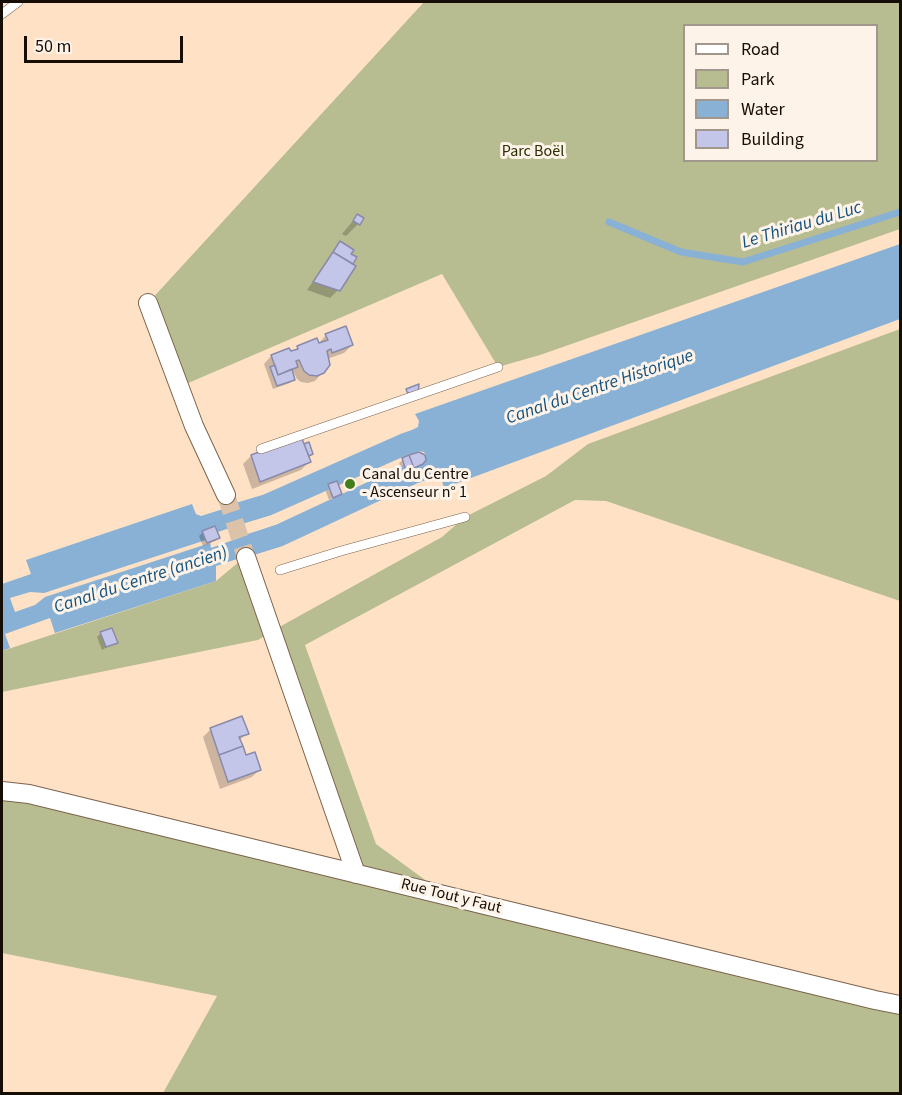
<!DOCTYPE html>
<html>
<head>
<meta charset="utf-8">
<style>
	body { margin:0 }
	#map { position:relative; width:902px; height:1095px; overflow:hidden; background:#ffe2c6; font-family:"Source Sans 3",sans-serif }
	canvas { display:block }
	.frame { position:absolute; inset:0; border:3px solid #160d04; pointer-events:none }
	.legend { position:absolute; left:683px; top:24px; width:195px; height:138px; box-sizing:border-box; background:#fef3e8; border:2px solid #a1978d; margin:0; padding:8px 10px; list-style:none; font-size:18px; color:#160d04 }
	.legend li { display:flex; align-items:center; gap:12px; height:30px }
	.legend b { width:30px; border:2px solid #a1978d }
	.scale { position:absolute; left:24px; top:36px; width:159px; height:27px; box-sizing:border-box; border:3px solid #160d04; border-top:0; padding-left:8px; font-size:18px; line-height:21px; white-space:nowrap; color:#160d04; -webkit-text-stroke:4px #fef3e8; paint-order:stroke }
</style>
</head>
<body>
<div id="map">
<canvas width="902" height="1095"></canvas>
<div class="frame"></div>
<ul class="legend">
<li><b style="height:8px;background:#fff"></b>Road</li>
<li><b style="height:16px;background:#b8bd91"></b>Park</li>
<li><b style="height:16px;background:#88b1d5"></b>Water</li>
<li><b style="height:16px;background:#c4c6e9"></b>Building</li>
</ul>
<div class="scale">50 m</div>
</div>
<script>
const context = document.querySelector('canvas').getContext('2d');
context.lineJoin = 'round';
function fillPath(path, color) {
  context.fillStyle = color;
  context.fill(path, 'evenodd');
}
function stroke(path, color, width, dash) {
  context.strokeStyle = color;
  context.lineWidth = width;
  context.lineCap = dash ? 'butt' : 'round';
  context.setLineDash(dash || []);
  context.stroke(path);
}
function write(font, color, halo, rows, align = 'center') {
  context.font = font + ' "Source Sans 3",sans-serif';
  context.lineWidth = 6;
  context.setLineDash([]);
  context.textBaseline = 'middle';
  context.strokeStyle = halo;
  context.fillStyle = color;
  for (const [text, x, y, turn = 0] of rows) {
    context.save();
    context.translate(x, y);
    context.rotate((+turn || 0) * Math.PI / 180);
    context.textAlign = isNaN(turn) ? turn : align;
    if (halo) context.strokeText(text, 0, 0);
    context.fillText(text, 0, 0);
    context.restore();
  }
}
const green = new Path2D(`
	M424,2H900V229L540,355L498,367L442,274L179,387L149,302ZM684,26H876V160H684Z
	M900,329V601L606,501L575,500L305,645L376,844L447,896L900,1005V1093H163L217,996L2,953V791L356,874L271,632L258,640L2,692V651L216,581L240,561L272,631L442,537L465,517L546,476L588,444Z`);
const water = new Path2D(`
	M900,244V319L444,488L441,478L436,475L419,483L413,469L424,464L427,457L424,452L419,451L409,455L402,435L418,427L419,421L415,414Z
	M264,496L271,514L209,535L211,548L275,525L282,544L216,566V581L55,633L50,618L5,634L10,648L2,651V584L31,574L26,560L192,504L196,514L201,516Z`);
const pier = new Path2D(`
	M209,539L210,543L45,597L35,605L15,612L10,598L30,592L44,593Z`);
const shadow = new Path2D(`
	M357,216L362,219L358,224L346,236L342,234Z
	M340,243L349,254L355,258L338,290L330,298L307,290Z
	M326,335L352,345L344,353L327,359L323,372L315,381L308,383L301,382L297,379L293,371L291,372L294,379L290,383L273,389L264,364L271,356L293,352L298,347L318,344Z
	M300,438L311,454L308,458L309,462L301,470L252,489L243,464L251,456Z
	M403,460H425L415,468L403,473L399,463Z
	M336,483L340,494L329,500L325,489Z
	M203,532L219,538L215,541L203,546L199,536Z
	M101,633L116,642L102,650L97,637Z
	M211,729L247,733L239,741L245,757L260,769L252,777L220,789L203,737Z`);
const stream = new Path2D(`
	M609,222L681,252L743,262L900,212`);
const canal = new Path2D(`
	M237,514L267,505L405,444L435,434
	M249,545L278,536L441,460`);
const building = new Path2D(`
	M357,214L364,218L360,225L353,221Z
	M340,241L354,250L351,254L357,257L353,264L333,252Z
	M333,252L356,266L340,291L313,282Z
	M346,326L353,345L332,353L331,349L327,351L330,365L324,373L317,376L309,375L304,371L299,360L296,361L298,367L278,375L271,355L289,348L291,351L298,349L297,346L317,338L319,343L328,340L325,334Z
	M275,365L278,375L292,369L295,380L277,386L270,367Z
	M419,384L418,394L412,396L407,392L406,389Z
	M301,436L311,462L260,482L251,455Z
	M309,442L313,454L309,456L304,444Z
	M419,452L425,455L426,460L423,464L414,468L409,455Z
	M409,455L414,468L406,471L402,458Z
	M337,481L342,494L333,498L328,484Z
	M215,526L220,538L207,543L202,531Z
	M112,628L118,643L106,647L100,632Z
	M242,716L249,734L239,737L243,746L219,755L210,728Z
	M243,746L246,755L255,752L261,770L228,782L219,755Z`);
const minorTunnel = new Path2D(`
	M226,495L246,557`);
const service = new Path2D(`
	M2,14L18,2
	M261,449L498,367
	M280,570L341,551L465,517`);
const minor = new Path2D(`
	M148,303L194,426L226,495
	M246,557L356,874
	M2,791L29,794L875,1000L900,1005`);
const markers = [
	[350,484,6,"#427d19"]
];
const parkNames = [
	["Parc Boël",533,152]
];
const poiNames = [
	["Canal du Centre",362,475],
	["- Ascenseur n° 1",362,493]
];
const streetNames = [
	["Rue Tout y Faut",451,897,14]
];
const waterNames = [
	["Le Thiriau du Luc",802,226,-17],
	["Canal du Centre Historique",600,388,-19],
	["Canal du Centre (ancien)",141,581,-18]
];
fillPath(green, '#b8bd91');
fillPath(water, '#88b1d5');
fillPath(pier, '#ffe2c6');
fillPath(shadow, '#0003');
stroke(stream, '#88b1d5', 7);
stroke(canal, '#88b1d5', 22);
fillPath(building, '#c4c6e9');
stroke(building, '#898aab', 1.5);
stroke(minorTunnel, '#dcc2a9', 18, [18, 9]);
stroke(service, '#7c634b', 10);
stroke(minor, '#7c634b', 20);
stroke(service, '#fff', 9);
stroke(minor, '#fff', 18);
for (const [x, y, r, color] of markers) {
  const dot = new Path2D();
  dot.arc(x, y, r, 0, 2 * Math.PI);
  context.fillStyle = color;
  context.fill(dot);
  stroke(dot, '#fef3e8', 2);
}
write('16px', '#2a2c04', '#fef3e8', parkNames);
write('16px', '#160d04', '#fef3e8', poiNames, 'left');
write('16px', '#160d04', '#fef3e8', streetNames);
write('italic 18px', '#125280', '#fef3e8', waterNames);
</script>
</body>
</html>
